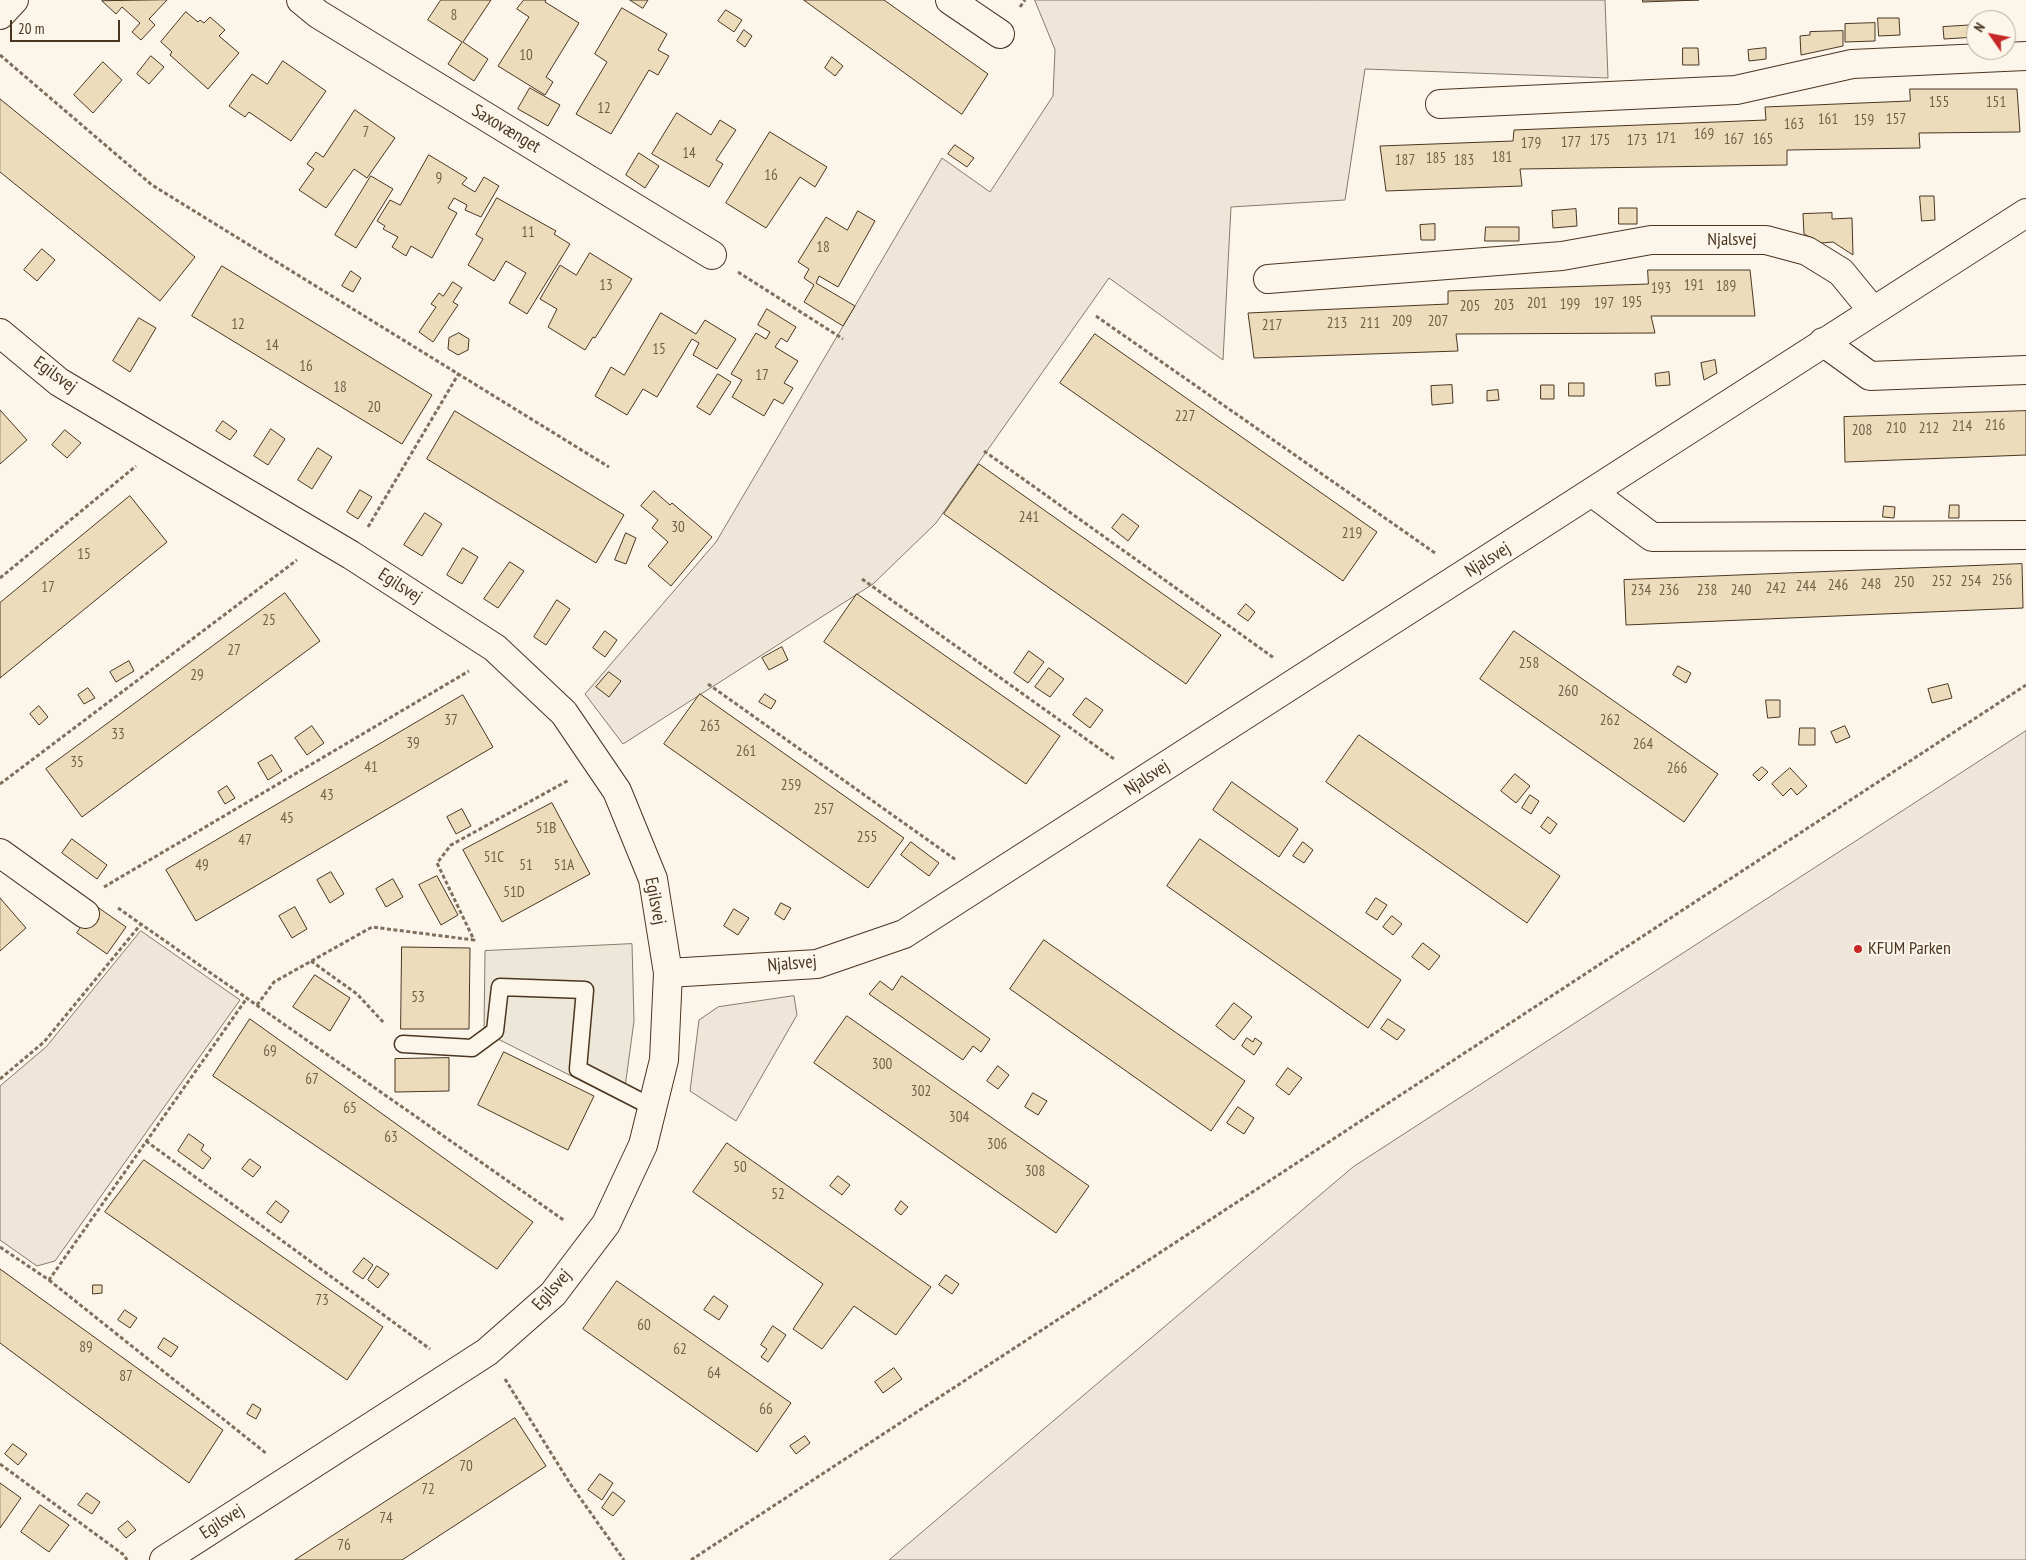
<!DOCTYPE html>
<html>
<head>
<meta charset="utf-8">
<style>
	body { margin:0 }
	#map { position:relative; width:2026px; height:1560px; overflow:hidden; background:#fbf6e9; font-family:"PT Sans Narrow",sans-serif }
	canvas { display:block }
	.north { position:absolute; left:1966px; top:10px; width:50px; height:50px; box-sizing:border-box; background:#fbf6e9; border:1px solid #b4a999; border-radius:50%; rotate:303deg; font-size:14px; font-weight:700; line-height:20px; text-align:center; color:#4a3520 }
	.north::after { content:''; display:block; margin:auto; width:18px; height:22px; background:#c62828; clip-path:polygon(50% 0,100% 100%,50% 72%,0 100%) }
	.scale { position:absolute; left:10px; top:20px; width:110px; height:22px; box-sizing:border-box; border:2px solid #4a3520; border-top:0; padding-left:6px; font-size:15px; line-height:18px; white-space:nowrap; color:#4a3520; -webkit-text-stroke:4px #fbf6e9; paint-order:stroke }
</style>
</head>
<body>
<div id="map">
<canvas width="2026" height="1560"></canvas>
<div class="north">N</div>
<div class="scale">20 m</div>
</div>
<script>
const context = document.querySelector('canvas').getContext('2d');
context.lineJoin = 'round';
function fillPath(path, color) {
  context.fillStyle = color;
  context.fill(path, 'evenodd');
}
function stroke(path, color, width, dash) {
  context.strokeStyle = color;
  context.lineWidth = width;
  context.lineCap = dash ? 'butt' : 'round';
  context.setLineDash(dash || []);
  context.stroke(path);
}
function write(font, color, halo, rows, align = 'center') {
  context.font = font + ' "PT Sans Narrow",sans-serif';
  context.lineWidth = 4;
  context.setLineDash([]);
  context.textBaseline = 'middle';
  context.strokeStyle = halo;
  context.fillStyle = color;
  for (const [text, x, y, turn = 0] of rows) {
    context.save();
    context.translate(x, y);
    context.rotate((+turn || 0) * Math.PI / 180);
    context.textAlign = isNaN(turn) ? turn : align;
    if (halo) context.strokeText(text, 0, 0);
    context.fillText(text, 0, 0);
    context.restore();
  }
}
const green = new Path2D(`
	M1035,0H1605L1608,78L1365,69L1345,200L1231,207L1223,360L1109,278L936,523L873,584L623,744L585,694L716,542L942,158L990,192L1053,96L1055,50Z
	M2026,731V1560H889L1353,1167Z
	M141,931L240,1000L55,1261L37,1266L0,1240V1086L46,1047Z
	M794,996L797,1015L736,1121L690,1091L699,1020L718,1007Z`);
const parking = new Path2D(`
	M632,944L634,1021L623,1102L484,1032L485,951Z`);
const building = new Path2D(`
	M167,0L149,19L155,25L141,40L132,32L140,23L122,7L116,14L102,1Z
	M441,0H491L463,42L488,59L474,81L448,64L462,42L428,20Z
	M524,0H546L545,2L579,23L546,77L553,82L545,95L498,66L529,17L517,9Z
	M630,0H648L643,8Z
	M804,0H884L988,74L962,114Z
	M1643,0H1699L1643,2Z
	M622,8L667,34L658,50L669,56L658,75L649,70L611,134L576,114L607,62L595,54Z
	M726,10L742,20L734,32L718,21Z
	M186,12L198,22L200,20L204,23L210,17L225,30L219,36L239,53L208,89L170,55L172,52L161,42Z
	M1878,18H1899L1900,35L1879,36Z
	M1875,23V41L1845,42V24Z
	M1976,25V37L1944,39L1943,27Z
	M744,30L752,36L745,47L737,41Z
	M1843,31V46L1801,55L1800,36L1810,35V32Z
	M1683,48H1698L1699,65H1683Z
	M1766,48V59L1749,61L1748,50Z
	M151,56L164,67L149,84L137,74Z
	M832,57L843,66L835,76L825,68Z
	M283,61L326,91L291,141L249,112L245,117L229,106L252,74L267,84Z
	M103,62L122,80L93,113L74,95Z
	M530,88L560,105L548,126L518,109Z
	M1910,89H2017L2020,132L1919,133L1920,148L1787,150V165L1520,169L1522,186L1386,191L1380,146L1513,141L1514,130L1766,120L1765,107L1910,101Z
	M0,99L195,257L160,301L0,172Z
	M355,110L395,138L367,178L354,169L326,208L299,190L314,169L307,164L316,152L323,157Z
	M677,113L711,135L720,120L736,130L716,160L723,164L709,187L652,154Z
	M770,132L827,167L815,187L800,177L766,228L726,203Z
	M955,145L974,158L967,167L948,154Z
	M639,153L659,166L645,188L626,175Z
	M429,155L467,178L462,184L475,192L484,177L499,186L481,217L465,210L467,205L454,198L448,208L457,213L432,258L411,246L406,256L392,247L398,237L383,229L385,226L377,221L390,200L400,205Z
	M371,176L393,189L356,248L335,235Z
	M1920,196H1934L1935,220L1922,221Z
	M497,198L556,231L554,234L570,244L527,314L509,303L526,273L506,261L494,281L468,265L483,239L476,235Z
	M1619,208H1637V224H1619Z
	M1576,209L1577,226L1553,228L1552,211Z
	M858,211L875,221L838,287L819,276L816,283L855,306L843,326L804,302L814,285L804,278L809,269L798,262L826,217L847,230Z
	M1832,213V219L1852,218L1853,255L1833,242L1821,243L1804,234L1803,214Z
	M1435,224V240H1421L1420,225Z
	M1486,227H1519V241H1485Z
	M42,249L55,260L37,281L24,270Z
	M590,253L632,279L595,338L593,337L585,350L548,327L557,309L540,299L560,265L576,275Z
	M222,266L432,395L402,444L192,316Z
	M1648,270H1750L1755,316H1651L1655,333L1456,334L1458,351L1254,358L1248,313L1448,304V291L1648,284Z
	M351,271L361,278L353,292L342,286Z
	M453,282L462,288L453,302L458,305L433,342L419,332L436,307L431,304L439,293L443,296Z
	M767,309L796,327L787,342L781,338L775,347L798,361L784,383L793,388L783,404L774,399L764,416L732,397L742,380L731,374L756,333L766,339L770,332L758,325Z
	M661,313L696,334L705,320L736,339L717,369L693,355L699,343L692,339L657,397L643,389L627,415L595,396L611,367L624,375Z
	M139,318L156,328L130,372L113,361Z
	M459,333L469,339L468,350L458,355L448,349L449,338Z
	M1095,334L1377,532L1343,581L1060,383Z
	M1715,360L1717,373L1704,380L1701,363Z
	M1669,372L1670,385L1656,386L1655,374Z
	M718,374L731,382L710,415L697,407Z
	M1569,383H1584V396H1569Z
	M1452,385L1453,403L1432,405L1431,386Z
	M1541,385H1554V399H1541Z
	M1498,390L1499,400L1487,401V391Z
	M0,410L27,440L0,464Z
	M455,411L624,515L596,563L427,459Z
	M2026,411V455L1845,462L1844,417Z
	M223,421L237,431L230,440L216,431Z
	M271,429L285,439L268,465L254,456Z
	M65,430L81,443L67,458L52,445Z
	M318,448L332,457L312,489L298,480Z
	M979,464L1221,635L1186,684L944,514Z
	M360,490L372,497L358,519L347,512Z
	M654,491L670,505L672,503L712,537L671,586L648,566L668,542L652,528L658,520L641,506Z
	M130,496L167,542L0,678V603Z
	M1950,505H1959V518H1949Z
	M1884,506L1895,507L1894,518L1883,517Z
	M425,513L442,524L422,556L404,545Z
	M1123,514L1139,526L1128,541L1112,528Z
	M626,533L636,538L626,564L615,560Z
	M463,548L478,557L462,584L447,575Z
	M510,562L524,571L498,608L484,599Z
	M2022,564L2023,608L1626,625L1624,580Z
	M285,593L320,641L82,817L46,769Z
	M857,594L1060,736L1026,784L824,642Z
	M557,600L570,609L546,645L534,637Z
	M1246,604L1255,612L1248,621L1238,614Z
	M605,631L617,640L605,657L593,648Z
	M1514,631L1718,774L1684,822L1480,679Z
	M782,647L788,660L769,670L762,658Z
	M1029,651L1044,662L1028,683L1014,673Z
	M129,661L134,671L116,682L110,672Z
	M1678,666L1691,673L1686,683L1673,675Z
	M1049,668L1064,679L1050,697L1035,687Z
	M609,672L621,681L609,697L596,687Z
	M1948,684L1952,698L1932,703L1928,689Z
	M88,688L95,698L84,704L78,695Z
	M700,694L904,838L868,888L664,744Z
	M765,694L776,701L771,709L759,702Z
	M463,695L493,747L196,921L166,870Z
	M1086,698L1103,710L1090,728L1073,715Z
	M1766,700H1780V717L1768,718Z
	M39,706L48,717L39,725L30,714Z
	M312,726L324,743L307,755L295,738Z
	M1845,726L1850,737L1836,743L1831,732Z
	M1800,728H1815V745H1799Z
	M1359,735L1560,876L1527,923L1326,782Z
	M272,755L282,771L268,780L258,763Z
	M1762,767L1768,772L1759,781L1753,775Z
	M1790,768L1807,786L1797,795L1791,788L1783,796L1772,784Z
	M1515,774L1530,786L1516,803L1501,791Z
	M1232,782L1298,829L1279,857L1213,810Z
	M227,786L235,798L225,804L218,792Z
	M1530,795L1539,801L1531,814L1522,808Z
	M552,803L590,874L502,922L463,850Z
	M462,809L471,826L456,834L447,817Z
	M1548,817L1557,824L1550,834L1541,827Z
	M72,839L107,865L97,879L62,853Z
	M1200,839L1401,980L1368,1028L1167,886Z
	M911,842L939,863L929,876L901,855Z
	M1303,842L1313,850L1304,863L1293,856Z
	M331,872L344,894L330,903L317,880Z
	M437,876L458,915L441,925L419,885Z
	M393,879L403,897L386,907L376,889Z
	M0,898L26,928L0,951Z
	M1376,898L1387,905L1377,920L1366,913Z
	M781,903L791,908L784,920L775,914Z
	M96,906L126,927L107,954L77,933Z
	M295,907L307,929L292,938L279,916Z
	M734,909L749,918L738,935L724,926Z
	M1392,916L1402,924L1393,935L1383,927Z
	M1044,940L1245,1081L1211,1131L1010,989Z
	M1423,943L1440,956L1429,970L1412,957Z
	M402,947L470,948L469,1029H401Z
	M315,975L350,998L330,1031L293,1007Z
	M902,976L990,1039L981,1052L973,1046L963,1060L869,994L880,981L892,990Z
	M1234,1003L1252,1017L1234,1040L1216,1026Z
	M847,1016L1089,1186L1056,1233L814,1063Z
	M250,1019L533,1222L497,1269L213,1076Z
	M1388,1019L1405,1030L1397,1040L1381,1029Z
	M1247,1038L1253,1042L1255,1038L1262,1043L1254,1055L1242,1046Z
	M504,1052L594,1096L568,1150L478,1105Z
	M449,1058V1091L395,1092V1059Z
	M998,1066L1009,1075L998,1089L987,1081Z
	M1288,1068L1302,1078L1289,1095L1276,1085Z
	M1033,1093L1047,1101L1038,1115L1025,1107Z
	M1238,1107L1254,1118L1244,1134L1227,1123Z
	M189,1134L204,1145L201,1150L211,1158L203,1169L178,1151Z
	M727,1143L931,1287L896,1335L854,1306L822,1349L793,1329L823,1284L693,1192Z
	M250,1159L261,1167L253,1177L242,1169Z
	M144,1160L383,1327L347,1380L105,1212Z
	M838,1176L850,1185L842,1195L830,1186Z
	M276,1201L289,1211L281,1223L267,1213Z
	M901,1201L908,1207L901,1215L895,1210Z
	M364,1258L373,1265L363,1279L353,1272Z
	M377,1266L389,1274L378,1288L368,1280Z
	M0,1269L223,1430L189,1483L0,1343Z
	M946,1275L959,1284L952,1294L939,1285Z
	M617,1281L791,1403L757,1452L583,1329Z
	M93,1285H102V1293L93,1294Z
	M714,1296L728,1306L719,1320L704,1310Z
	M125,1310L137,1318L130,1328L118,1320Z
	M773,1326L786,1335L768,1362L761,1357L767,1349L761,1345Z
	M164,1338L178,1347L171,1357L158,1348Z
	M894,1368L902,1379L883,1393L875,1382Z
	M253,1404L261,1409L256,1419L247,1414Z
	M515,1418L546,1466L402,1560H295Z
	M805,1436L810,1443L796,1454L790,1446Z
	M13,1444L27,1454L18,1465L5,1454Z
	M600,1474L613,1483L602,1500L588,1490Z
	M0,1483L21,1498L0,1528Z
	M613,1492L625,1501L613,1516L602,1508Z
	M87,1493L100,1502L92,1514L78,1505Z
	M40,1505L69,1525L49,1552L21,1532Z
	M128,1521L136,1530L126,1538L118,1529Z`);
const path = new Path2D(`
	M1020,7L1025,0
	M0,55L152,185L609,467
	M738,272L843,339
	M1096,316L1435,553
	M984,451L1274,658
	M368,527L459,373
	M0,578L136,466
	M862,579L1114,759
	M708,684L956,860
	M0,784L297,560
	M104,887L469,671
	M118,908L565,1221
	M311,961L357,994L384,1023
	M257,1005L274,982L372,927L474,940L437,863L451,845L569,780
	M0,1079L44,1042L141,924
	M146,1141L430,1349
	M0,1247L49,1280L247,998
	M49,1280L267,1454
	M505,1379L571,1485L624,1560
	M0,1464L124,1555L127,1560
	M691,1560L2026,685`);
const service = new Path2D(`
	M403,1044L472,1048L495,1031L500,987L585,990L578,1069L652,1107`);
const minor = new Path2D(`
	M301,0L318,14L712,255
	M950,0L1000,34
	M0,15L14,0
	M1440,104L1736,90L1852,64L2026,56
	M1268,279L1562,256L1651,240H1766L1807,251L1841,272L1873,311
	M0,333L59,382L351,555L495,648L564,713L617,791L653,879L668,973L664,1060L643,1145L606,1224L553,1294L487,1352L164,1560
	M1823,342L1870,376L2026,370
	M1593,493L1652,537L2026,535
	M0,853L85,914
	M668,973L817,964L904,934L2026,213`);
const markers = [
	[1858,949,5,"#c62828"]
];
const numberNames = [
	["8",454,16],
	["10",526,56],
	["155",1939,103],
	["151",1996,103],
	["12",604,109],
	["161",1828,120],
	["157",1896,120],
	["159",1864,121],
	["163",1794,125],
	["7",366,133],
	["169",1704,135],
	["171",1666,139],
	["167",1734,140],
	["165",1763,140],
	["175",1600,141],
	["173",1637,141],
	["177",1571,143],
	["179",1531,144],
	["14",689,154],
	["181",1502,158],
	["185",1436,159],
	["187",1405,161],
	["183",1464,161],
	["16",771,176],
	["9",439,179],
	["11",528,233],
	["18",823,248],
	["13",606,286],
	["191",1694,286],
	["189",1726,287],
	["193",1661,289],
	["195",1632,303],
	["201",1537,304],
	["197",1604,304],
	["199",1570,305],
	["203",1504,306],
	["205",1470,307],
	["209",1402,322],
	["207",1438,322],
	["213",1337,324],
	["211",1370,324],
	["12",238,325],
	["217",1272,326],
	["14",272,346],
	["15",659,350],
	["16",306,367],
	["17",762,376],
	["18",340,388],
	["20",374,408],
	["227",1185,417],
	["216",1995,426],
	["214",1962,427],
	["210",1896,429],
	["212",1929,429],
	["208",1862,431],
	["241",1029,518],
	["30",678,528],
	["219",1352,534],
	["15",84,555],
	["256",2002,581],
	["252",1942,582],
	["254",1971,582],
	["250",1904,583],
	["248",1871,585],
	["246",1838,586],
	["244",1806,587],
	["17",48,588],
	["242",1776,589],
	["234",1641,591],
	["236",1669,591],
	["238",1707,591],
	["240",1741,591],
	["25",269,621],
	["27",234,651],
	["258",1529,664],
	["29",197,676],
	["260",1568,692],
	["37",451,721],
	["262",1610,721],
	["263",710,727],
	["33",118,735],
	["39",413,744],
	["264",1643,745],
	["261",746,752],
	["35",77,763],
	["41",371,768],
	["266",1677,769],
	["259",791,786],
	["43",327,796],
	["257",824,810],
	["45",287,819],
	["51B",546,829],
	["255",867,838],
	["47",245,841],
	["51C",494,858],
	["49",202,866],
	["51",526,866],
	["51A",564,866],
	["51D",514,893],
	["53",418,998],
	["69",270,1052],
	["300",882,1065],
	["67",312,1080],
	["302",921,1092],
	["65",350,1109],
	["304",959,1118],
	["63",391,1138],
	["306",997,1145],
	["50",740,1168],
	["308",1035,1172],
	["52",778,1195],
	["73",322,1301],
	["60",644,1326],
	["89",86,1348],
	["62",680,1350],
	["64",714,1374],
	["87",126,1377],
	["66",766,1410],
	["70",466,1467],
	["72",428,1490],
	["74",386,1519],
	["76",344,1546]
];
const streetNames = [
	["Saxovænget",506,129,31],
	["Njalsvej",1732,240],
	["Egilsvej",55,375,36],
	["Njalsvej",1488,560,-32],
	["Egilsvej",400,586,33],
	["Njalsvej",1147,778,-33],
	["Egilsvej",655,901,79],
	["Njalsvej",792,964,-5],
	["Egilsvej",552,1290,-48],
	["Egilsvej",222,1522,-33]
];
const poiNames = [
	["KFUM Parken",1868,949]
];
fillPath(green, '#ede6d9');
stroke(green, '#887966', 1);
fillPath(parking, '#ede7d9');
stroke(parking, '#887966', 1);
fillPath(building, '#ecdcbc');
stroke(building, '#4a3520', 1);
stroke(service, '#4a3520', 19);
stroke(minor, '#4a3520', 30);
stroke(path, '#7f6f5c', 3, [4, 2.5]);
stroke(service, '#fbf6e9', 16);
stroke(minor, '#fbf6e9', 28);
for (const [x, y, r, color] of markers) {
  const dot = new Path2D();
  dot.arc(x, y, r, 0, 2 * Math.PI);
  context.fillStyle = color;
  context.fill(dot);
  stroke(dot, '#fbf6e9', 2);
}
write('15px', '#725f47', null, numberNames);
write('18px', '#4a3520', '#fbf6e9', streetNames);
write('18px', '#4a3520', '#fbf6e9', poiNames, 'left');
</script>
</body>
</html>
